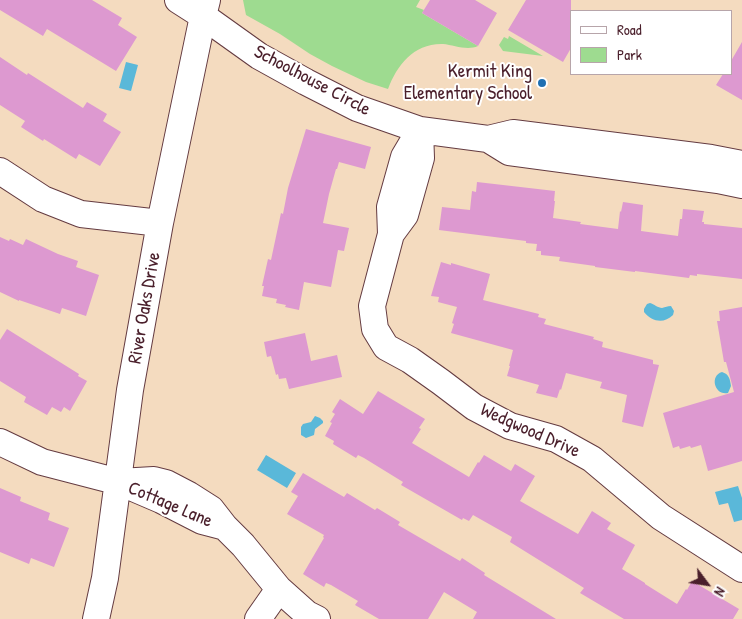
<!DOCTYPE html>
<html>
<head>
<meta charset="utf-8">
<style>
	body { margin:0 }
	#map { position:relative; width:742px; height:619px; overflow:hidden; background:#f4dbbf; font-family:"Patrick Hand",sans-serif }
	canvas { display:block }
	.legend { position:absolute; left:570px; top:10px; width:162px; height:65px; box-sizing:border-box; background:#fff; border:1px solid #b7a5aa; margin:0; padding:6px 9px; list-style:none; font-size:15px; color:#4a1f2b }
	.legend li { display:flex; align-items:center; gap:10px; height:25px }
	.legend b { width:25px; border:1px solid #b7a5aa }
	.north { position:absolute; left:682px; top:559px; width:50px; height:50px; -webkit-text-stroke:4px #fff; paint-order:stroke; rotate:121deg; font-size:14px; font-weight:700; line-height:20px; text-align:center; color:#4a1f2b }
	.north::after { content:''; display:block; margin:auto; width:18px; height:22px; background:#4a1f2b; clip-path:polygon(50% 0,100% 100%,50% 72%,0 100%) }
</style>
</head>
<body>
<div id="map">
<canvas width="742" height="619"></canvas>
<ul class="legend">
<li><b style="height:6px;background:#fff"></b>Road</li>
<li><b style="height:14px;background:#9edb90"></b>Park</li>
</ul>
<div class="north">N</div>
</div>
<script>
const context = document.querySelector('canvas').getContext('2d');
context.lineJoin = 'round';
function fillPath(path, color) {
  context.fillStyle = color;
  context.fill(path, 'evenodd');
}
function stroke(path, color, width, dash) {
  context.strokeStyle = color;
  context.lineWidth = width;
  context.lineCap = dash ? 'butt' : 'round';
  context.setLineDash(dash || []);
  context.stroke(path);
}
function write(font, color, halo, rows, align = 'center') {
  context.font = font + ' "Patrick Hand",sans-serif';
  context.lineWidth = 4;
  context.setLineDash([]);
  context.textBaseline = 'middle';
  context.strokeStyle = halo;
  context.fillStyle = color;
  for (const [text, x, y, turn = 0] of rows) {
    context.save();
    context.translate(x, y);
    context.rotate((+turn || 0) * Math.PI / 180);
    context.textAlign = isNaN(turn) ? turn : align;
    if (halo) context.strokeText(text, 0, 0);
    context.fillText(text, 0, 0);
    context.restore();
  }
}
const green = new Path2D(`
	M243,0H420L416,7L424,10L422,13L478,46C467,51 454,45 443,44C414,43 397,65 388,89L366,82L332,66L310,54L280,34L246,15Z
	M509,36L543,56L503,51L499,45L504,37L508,39Z`);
const water = new Path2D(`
	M126,62L138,65L131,91L119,88Z
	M650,303C654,304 658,308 662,308C666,307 667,306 671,306L674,311L673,315C664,324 652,322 644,312V309L647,304Z
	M722,372C729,374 730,379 731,386L728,393C715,396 709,376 722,372Z
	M315,416L320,418L323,421V423L315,429L314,435L306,438L301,435V427L303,424L311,422Z
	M266,455L296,473L287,488L257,470Z
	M738,486L742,498V520L734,522L728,503L719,505L715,492Z`);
const building = new Path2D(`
	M0,0H92L122,18L118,25L137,37L116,71L47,29L43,36L0,10Z
	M430,0H475L497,13L478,46L422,13Z
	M526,0H571V48L563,62L508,30Z
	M742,42V100L716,85L723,74H731V61Z
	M0,57L27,75L28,73L83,108L87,102L107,114L103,121L121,132L100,166L79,154L76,159L44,139L43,141L21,127L25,121L0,105Z
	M306,129L371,147L365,169L339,162L337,169H336L329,194L323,223L349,228L344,251L338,250L331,287L304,282L299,310L285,307L286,305L276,303L277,299L262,296L264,286H262L268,259L271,260L281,213L283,214L288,188Z
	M477,182L555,191L554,201H555L553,218L581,222L580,224L618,229L620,211L621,212L623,202L643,205L641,231L678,236L680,219H682L683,209L704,211L702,222H704V224L742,228V279L697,274V276L690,275L689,278L635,271V272L595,267V266L559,261L560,257L541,255V251H536L537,244L526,243V241L439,230L442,207L470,210L472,191L476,192Z
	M0,237L9,241L10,239L23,245L26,239L58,254L78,261L76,267L99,275L86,316L62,308L60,314L19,300V301L0,292Z
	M441,262L451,265V263L490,274L483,300L539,314L538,317L546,319L544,324L594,337L593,339L603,342L602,347L653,360V364L659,365L643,427L622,422L627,395L600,388L602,382L566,373L561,390L560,389L557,398L536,393L539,385L507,376L510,366H509L513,350L451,333L454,324L452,323L457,307L438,302L439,297L431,296Z
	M742,307V461L708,471L701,445L691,448L690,446L680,449L679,446L673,448L663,413L734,392L726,362H724L717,321H720L719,311Z
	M7,329L79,374L78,376L87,381L70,411L64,407L61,412L52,407L47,415L24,402L26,397L0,381V340Z
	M305,333L311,361L337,355L342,377L289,389L286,378L279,379L278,374L276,375L271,356L267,357L264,342Z
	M378,391L425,419L419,428L421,429L412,443L469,477L478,462L479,463L484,455L511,471L515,464L535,476L520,501L578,534L592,511L611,523L607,529L635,545L622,569L645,583V584L677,604L686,589L687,590L692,581L739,609L733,619H624L580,593L584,588L510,542L512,537L473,515L469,521L463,518L462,520L401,485L403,482L364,458L358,455L356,458L333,444L334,441L325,436L332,423L330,422L335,414L332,412L340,399L363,414Z
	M303,473L344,497L347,493L375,510L377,508L400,522L398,525L460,561L462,558L485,573L484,575L556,619H473L477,612L444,592L428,619H379L355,605L358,601L331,585L326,583L324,587L303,574L324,538L323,537L324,535L287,514L298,496L291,492Z
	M0,488L21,497L20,501L50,513L48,520L69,528L54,567L31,558L29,564L0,552Z`);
const minor = new Path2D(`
	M178,0L203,16L259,56L306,82L357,108L420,130L488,139L509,152L718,180L742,185
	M420,130L421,158L405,215L391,234L390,207L404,157Z
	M488,139L513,133L711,158L742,164
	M0,171L43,199L81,214L160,223
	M391,234L372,306L375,329L386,347L410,360L441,382L474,407L510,426L556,439L592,459L661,517L742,569
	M0,442L42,462L119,482L161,500L202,521L225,527L211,509L189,495L166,483L154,480L119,482
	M225,527L243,545L279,589L307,614L317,619
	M96,619L105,578L130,390L160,223L203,16L207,0
	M258,619L279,589`);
const markers = [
	[542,83,5,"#1f6fb2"]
];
const poiNames = [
	["Kermit King",532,72],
	["Elementary School",532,94]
];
const streetNames = [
	["Schoolhouse Circle",312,81,28],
	["River Oaks Drive",145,308,-80],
	["Wedgwood Drive",530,431,24],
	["Cottage Lane",170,505,23]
];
fillPath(green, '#9edb90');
fillPath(water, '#5ab8d9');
fillPath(building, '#dd99d0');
stroke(minor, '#643b41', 28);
stroke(minor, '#fff', 26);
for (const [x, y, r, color] of markers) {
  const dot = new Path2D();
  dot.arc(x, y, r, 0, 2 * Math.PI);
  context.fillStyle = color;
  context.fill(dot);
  stroke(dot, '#fff', 2);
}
write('19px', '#4a1f2b', '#fff', poiNames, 'right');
write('19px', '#4a1f2b', '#fff', streetNames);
</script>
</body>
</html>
